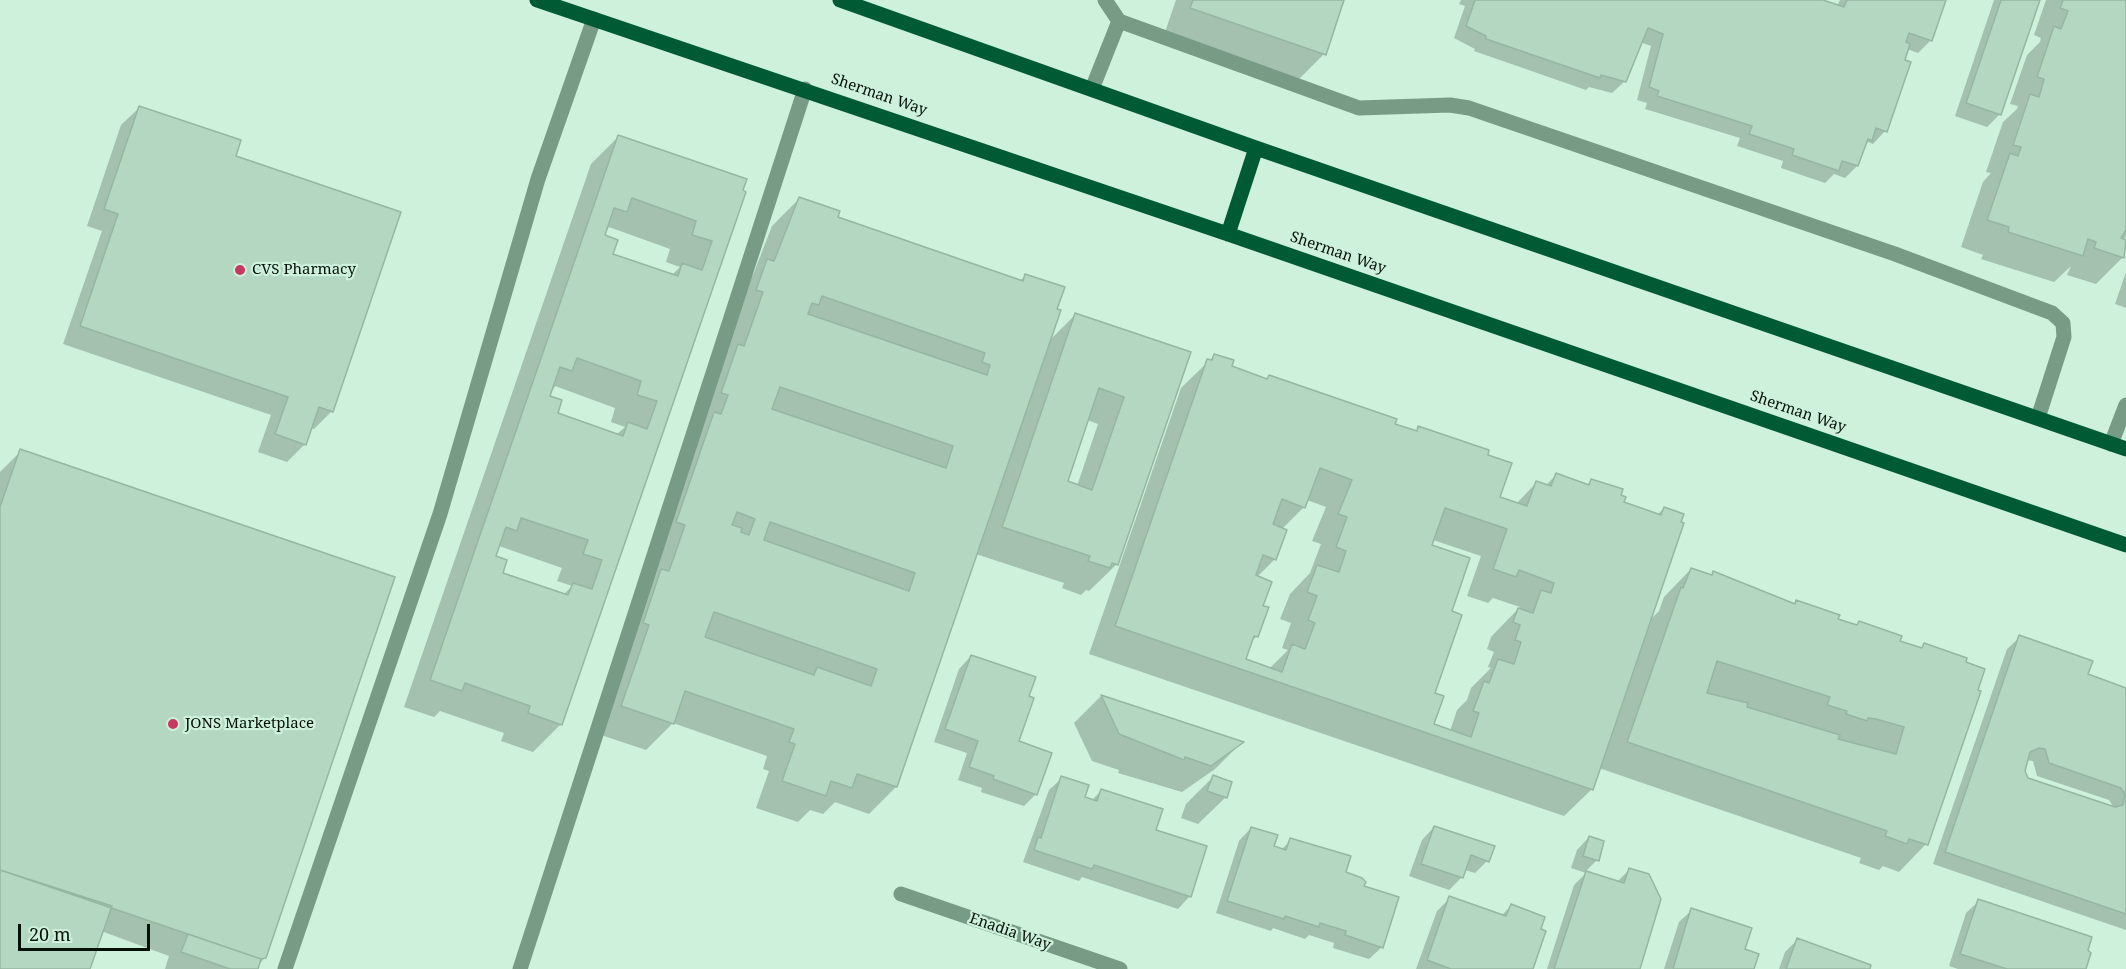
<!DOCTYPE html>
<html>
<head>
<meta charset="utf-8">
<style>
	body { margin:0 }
	#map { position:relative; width:2126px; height:969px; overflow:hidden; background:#cdf1da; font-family:"Noto Serif",serif }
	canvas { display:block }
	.scale { position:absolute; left:18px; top:924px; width:132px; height:27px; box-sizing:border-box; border:3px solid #051009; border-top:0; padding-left:8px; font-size:18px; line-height:21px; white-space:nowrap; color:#051009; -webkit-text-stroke:4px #cdf1da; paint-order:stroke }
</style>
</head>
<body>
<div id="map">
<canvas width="2126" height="969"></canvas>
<div class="scale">20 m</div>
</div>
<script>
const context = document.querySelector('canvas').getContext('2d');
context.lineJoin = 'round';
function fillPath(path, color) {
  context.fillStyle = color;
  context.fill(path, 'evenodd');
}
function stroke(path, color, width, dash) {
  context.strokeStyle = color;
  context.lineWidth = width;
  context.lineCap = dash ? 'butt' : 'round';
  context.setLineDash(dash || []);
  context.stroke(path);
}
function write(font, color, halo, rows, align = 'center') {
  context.font = font + ' "Noto Serif",serif';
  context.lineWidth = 4.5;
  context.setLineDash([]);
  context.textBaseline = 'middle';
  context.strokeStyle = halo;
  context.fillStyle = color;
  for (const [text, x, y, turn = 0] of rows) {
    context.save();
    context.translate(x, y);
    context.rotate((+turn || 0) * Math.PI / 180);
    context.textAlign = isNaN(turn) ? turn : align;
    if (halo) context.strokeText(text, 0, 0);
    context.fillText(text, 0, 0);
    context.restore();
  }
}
const shadow = new Path2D(`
	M1176,0H1343L1324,54L1297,81L1164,35Z
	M1461,0H1819L1837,6L1840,0H1945L1931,40L1918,53L1907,49L1885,131L1873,144L1868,142L1863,147L1857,166L1845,178L1834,174L1825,183L1781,168L1783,161L1737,146L1740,138L1645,109L1647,103L1637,100L1651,46L1640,42L1625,81L1612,93L1589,87L1586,90L1474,51L1475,49L1454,38L1465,6L1459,4Z
	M1994,0H2039L2000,114L1987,127L1955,116Z
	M2046,0H2126V237L2123,240L2126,242V248L2123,257L2096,284L2067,275L2071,266L2054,282L1981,259L1983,255L1961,247L1983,182L1991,173L1986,172L2003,122L2017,109L2018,106L2010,104L2027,55L2040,42L2041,38L2034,35Z
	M139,108L332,411L314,429L310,428L305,444L287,462L258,452L271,415L63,344L102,231L87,226L121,125Z
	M618,137L741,191L561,724L533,752L501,741L504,733L440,711L434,717L404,707L591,164ZM609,227L670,249L666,262L680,267L672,275L611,255L603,236ZM555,386L615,408L611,422L625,427L616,435L556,414L549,397ZM499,546L562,568L557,581L572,586L563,595L501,574L494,557Z
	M800,198L836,218L1020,281L1026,275L1055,310L1049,341L1076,314L1189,352L1117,564L1089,591L1086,590L1081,595L1062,588L1064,583L976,554L896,787L869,814L835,802L823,814L810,810L798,822L756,808L769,771L763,769L767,756L673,723L646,750L595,733L740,288L753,275L772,226ZM1087,420L1098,424L1077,486L1066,482Z
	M2126,272V308L2115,304Z
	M1215,355L1230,367L1266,380L1269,376L1415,432L1419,428L1486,456L1498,498L1516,504L1536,483L1545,486L1556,475L1586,486L1592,480L1619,496L1622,503L1657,515L1664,508L1649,621L1659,611L1664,597L1691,569L1711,576L1713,573L1794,605L1796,602L1856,626L1859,623L1898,641L1920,649L1924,645L1964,663L1926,844L1899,872L1883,866L1879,870L1859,863L1861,858L1599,768L1592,789L1564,816L1089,654L1181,388ZM1307,500L1326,507L1312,541L1321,544L1310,573L1290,594L1280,619L1291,623L1282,648L1288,650L1269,669L1244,660L1250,643L1257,636L1261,607L1257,577L1275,559L1282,529L1304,507ZM1433,540L1481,556L1467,596L1488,603L1493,598L1520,607L1491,637L1487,649L1494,652L1488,667L1491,668L1471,688L1467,700L1457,710L1450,731L1432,725L1433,694L1450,612L1430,546Z
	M21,451L265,957L256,969H165L169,956L101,931L88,969H0V472Z
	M2020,637L2086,675L2126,689V930L1933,864L2007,649ZM2026,760L2033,761L2037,776L2109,800L2114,808L2027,779L2023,771Z
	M971,656L1027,697L1017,742L1036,794L1024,806L981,792L982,788L958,780L967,753L934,742L959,669Z
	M1101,696L1241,743L1215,769L1182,792L1118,773L1119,770L1092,761L1074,723Z
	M1213,777L1226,797L1198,824L1181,818L1186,804Z
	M1062,778L1083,798L1091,801L1101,791L1154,831L1190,896L1178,909L1082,877L1079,881L1023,862L1049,790Z
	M1434,827L1487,861L1475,873L1465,870L1462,877L1449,890L1409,876L1422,840Z
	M1251,828L1272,847L1281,850L1291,840L1362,887L1382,947L1369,959L1333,948L1334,943L1309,935L1305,939L1273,928L1271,931L1216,913L1239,841Z
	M1589,837L1597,860L1585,872L1616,883L1629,870L1638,969H1547L1574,885L1586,873L1571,868L1577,850Z
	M1450,898L1501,916L1511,906L1531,969H1416L1437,911Z
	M1979,901L2084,969H1958L1949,966L1966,913Z
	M1692,910L1743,950L1752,969H1664L1679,922Z
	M1798,939L1868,969H1779L1785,952Z`);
const building = new Path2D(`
	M1193,0H1344L1326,55L1190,8Z
	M1475,0H1823L1844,7L1847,0H1946L1932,41L1909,33L1906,42L1910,44L1905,60L1911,62L1887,132L1876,128L1872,141L1868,139L1858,166L1842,161L1839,171L1792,155L1794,149L1749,134L1752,126L1657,96L1659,91L1649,87L1663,34L1648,28L1626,82L1601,75L1600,78L1486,39V36L1466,26Z
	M2001,0H2040L2001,115L1966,103Z
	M2063,0H2126V230L2121,238L2126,240L2124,258L2094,248L2096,242L2088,239L2083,256L2008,232L2009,227L1987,220L2010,153L2018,156L2021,147L2013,145L2030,94L2039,97L2044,79L2037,77L2054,26L2061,29L2068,11L2060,8Z
	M139,106L241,140L236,156L401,212L333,412L319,407L306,445L275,434L288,397L80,326L118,214L104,209Z
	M618,135L747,179L743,190L746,192L562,725L528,713L530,706L465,683L462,691L430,680ZM632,198L696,221L692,235L712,241L702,270L682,263L678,276L613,254L618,240L605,235L614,208L627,212ZM577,358L641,381L637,395L657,401L647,429L628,422L623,436L558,413L562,400L550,396L560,367L572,371ZM521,518L588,540L583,554L602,560L592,589L573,583L568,595L503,573L507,560L496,556L506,527L517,531Z
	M799,197L840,211L838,217L1023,281L1025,274L1065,287L1057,309L1061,310L897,787L857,774L852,788L831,781L826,796L782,781L795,744L789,742L794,729L685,691L674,724L621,706L649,625L643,623L661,569L669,571L685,525L676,522L714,412L721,414L728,395L721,393L738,344L744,346L763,292L756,290L767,259L774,261ZM822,296L985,353L982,362L990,365L987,375L808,314L812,303L819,305ZM780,387L953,446L946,468L772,409ZM737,512L755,519L749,535L741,532L742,528L732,525ZM770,522L915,573L909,591L764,540ZM714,612L877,669L871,686L817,667L814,675L705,637Z
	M1075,313L1191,352L1118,565L1112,563L1110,568L1088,561L1090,556L1002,527ZM1099,388L1124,397L1092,490L1068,481Z
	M1214,354L1234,360L1232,366L1267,379L1269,375L1397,419L1395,424L1417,431L1418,426L1489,450L1488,455L1512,463L1500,497L1527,506L1536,481L1551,486L1556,473L1589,485L1591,479L1623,489L1621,495L1626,497L1624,502L1661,515L1664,507L1684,514L1681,522L1684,523L1593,790L1115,626L1207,359L1212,360ZM1320,468L1352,480L1338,514L1347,517L1336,547L1346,551L1339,572L1317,565L1307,592L1317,596L1308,620L1315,623L1305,649L1292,644L1282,672L1246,659L1254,636L1258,637L1269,607L1263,606L1272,582L1256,575L1263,555L1276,560L1287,530L1273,524L1282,499L1305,508ZM1445,508L1507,529L1493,569L1516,577L1519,570L1554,583L1551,593L1541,590L1533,613L1518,608L1513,622L1520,625L1515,640L1521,642L1514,664L1498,659L1489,683L1484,681L1473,711L1479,713L1471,737L1434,724L1444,696L1435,693L1462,615L1452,611L1470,558L1432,545Z
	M20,449L395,577L266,958L261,959L0,870V507Z
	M1691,568L1712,575L1713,571L1795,604L1796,600L1840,615L1838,619L1857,625L1859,621L1902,636L1900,641L1922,648L1924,643L1967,658L1966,662L1985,669L1978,690L1981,691L1928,845L1909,839L1907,844L1885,836L1887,831L1627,742L1681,587L1683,588ZM1717,661L1830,697L1827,705L1847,711L1846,714L1867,721L1868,718L1876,719L1904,727L1896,754L1838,739L1840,735L1747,707L1748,703L1707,693Z
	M2019,635L2093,661L2088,674L2126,688V914L1945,852ZM2039,748L2045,749L2049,763L2121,788L2125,794L2123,805L2115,807L2028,778L2025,771L2030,752Z
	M971,655L1036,677L1029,696L1034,698L1019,741L1052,753L1037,795L993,779L994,776L969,767L978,741L945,729Z
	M1101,695L1244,742L1211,766L1185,757L1184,760L1119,734Z
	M1213,775L1232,782L1227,798L1207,791Z
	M1061,776L1089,785L1085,797L1097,801L1101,789L1163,809L1156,830L1207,846L1191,897L1094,865L1092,869L1034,850L1038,837L1041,838Z
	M1434,826L1495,846L1489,862L1471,855L1463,878L1421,864Z
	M1251,827L1278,835L1274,846L1286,850L1290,838L1351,856L1346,872L1362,878L1366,882L1364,886L1399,897L1383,948L1345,935L1346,931L1320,923L1319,927L1285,916L1284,919L1227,901Z
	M1589,836L1604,841L1599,861L1583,856Z
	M1629,868L1649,874L1661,899L1640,969H1554L1586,871L1624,883Z
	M0,870L112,906L90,969H0Z
	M1449,896L1506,916L1511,904L1545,917L1541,929L1546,931L1533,969H1451L1427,960Z
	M1978,899L2092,937L2088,950L2091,953L2086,969H2007L1960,954Z
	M1691,908L1752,928L1745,949L1759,954L1754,969H1673Z
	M188,934L261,959L258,969H230L181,952Z
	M1797,938L1871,965L1870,969H1786Z`);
const minor = new Path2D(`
	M1105,0L1119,21L1359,108L1450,105L1469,108L1895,254L2052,313L2063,323L2064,337L2038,418
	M1092,89L1119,21
	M2111,444L2126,405
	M901,894L1120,969
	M285,969L440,514L538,179L594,19
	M520,969L805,89`);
const major = new Path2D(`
	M537,0L1228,234L2126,545
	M840,0L1256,148L2126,449
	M1228,234L1256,148`);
const markers = [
	[240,270,6,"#c73963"],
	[173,724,6,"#c73963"]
];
const streetNames = [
	["Sherman Way",879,95,19],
	["Sherman Way",1338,253,19],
	["Sherman Way",1798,412,19],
	["Enadia Way",1010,932,19]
];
const poiNames = [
	["CVS Pharmacy",252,270],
	["JONS Marketplace",185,724]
];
fillPath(shadow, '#0003');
fillPath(building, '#b4d7c1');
stroke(building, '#95b7a1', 1.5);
stroke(minor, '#779b84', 15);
stroke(major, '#005b35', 15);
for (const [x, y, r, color] of markers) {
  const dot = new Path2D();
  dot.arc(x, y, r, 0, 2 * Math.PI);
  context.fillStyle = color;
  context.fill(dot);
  stroke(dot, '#cdf1da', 2);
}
write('15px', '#051009', '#cdf1da', streetNames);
write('15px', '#051009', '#cdf1da', poiNames, 'left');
</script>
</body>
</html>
